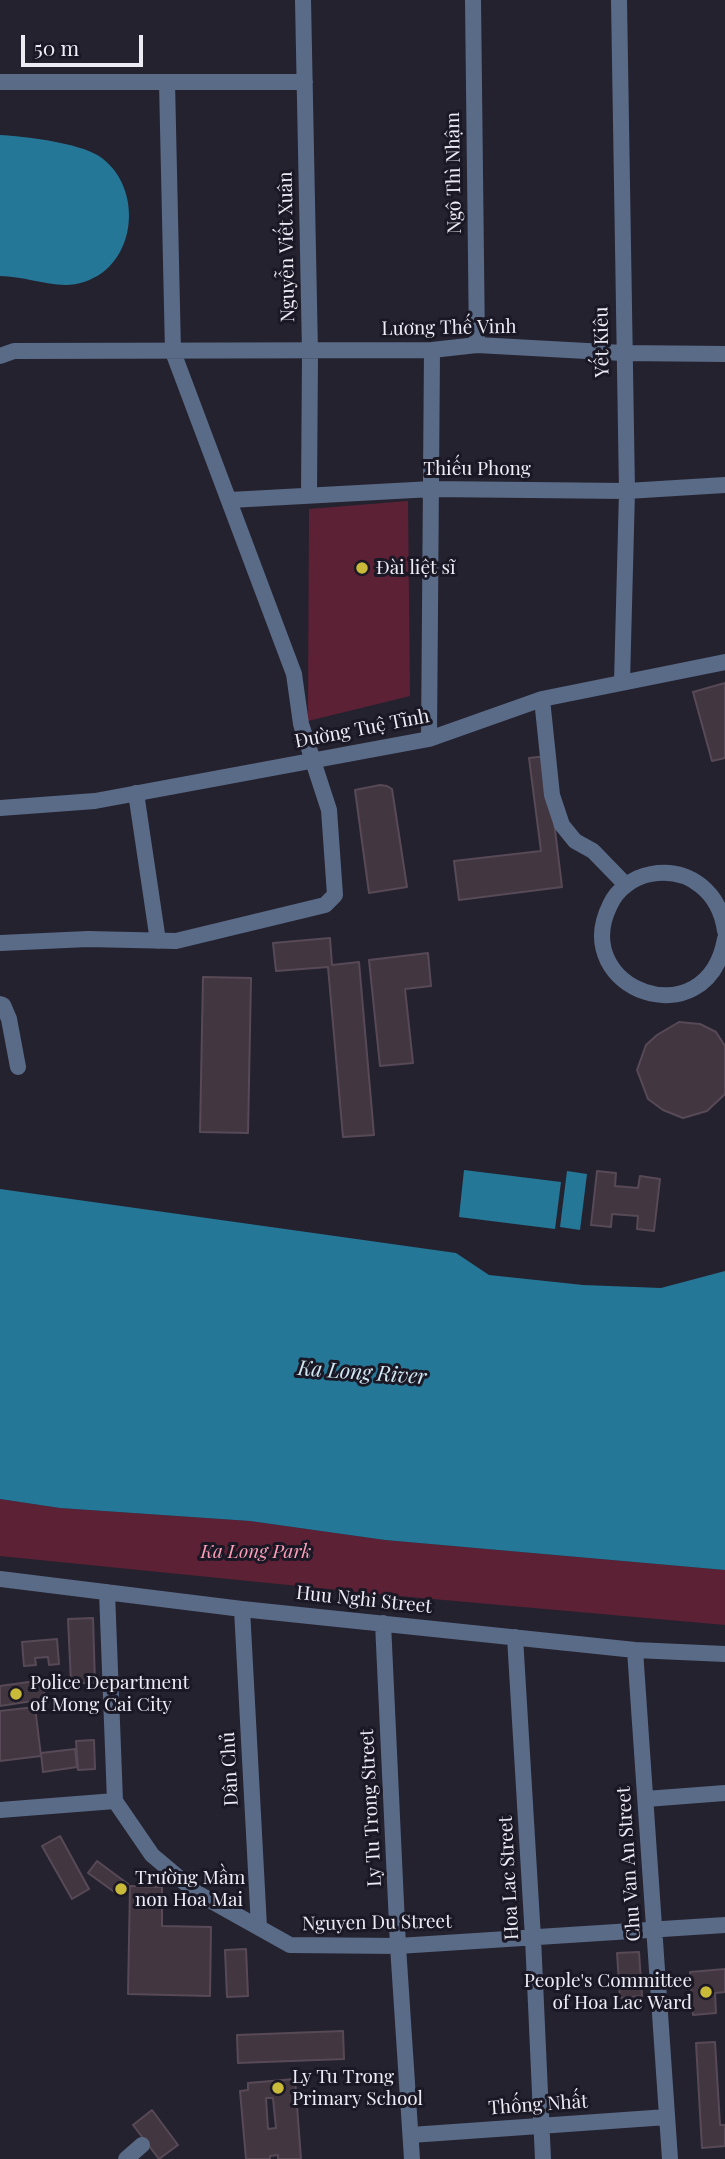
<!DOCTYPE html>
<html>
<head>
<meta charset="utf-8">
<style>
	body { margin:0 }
	#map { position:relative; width:725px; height:2159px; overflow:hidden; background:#25222f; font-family:"Playfair Display",serif }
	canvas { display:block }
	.scale { position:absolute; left:21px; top:35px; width:122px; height:32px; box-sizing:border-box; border:4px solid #edecf5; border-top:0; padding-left:9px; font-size:21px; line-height:24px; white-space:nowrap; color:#edecf5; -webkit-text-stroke:5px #1b1825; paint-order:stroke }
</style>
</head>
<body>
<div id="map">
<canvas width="725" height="2159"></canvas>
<div class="scale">50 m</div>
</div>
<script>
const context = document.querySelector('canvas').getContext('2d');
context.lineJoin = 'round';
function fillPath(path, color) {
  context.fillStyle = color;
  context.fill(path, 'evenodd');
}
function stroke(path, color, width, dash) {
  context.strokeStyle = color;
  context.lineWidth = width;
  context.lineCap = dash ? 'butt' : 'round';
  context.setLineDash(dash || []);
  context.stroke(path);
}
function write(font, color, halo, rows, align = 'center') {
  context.font = font + ' "Playfair Display",serif';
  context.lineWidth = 6;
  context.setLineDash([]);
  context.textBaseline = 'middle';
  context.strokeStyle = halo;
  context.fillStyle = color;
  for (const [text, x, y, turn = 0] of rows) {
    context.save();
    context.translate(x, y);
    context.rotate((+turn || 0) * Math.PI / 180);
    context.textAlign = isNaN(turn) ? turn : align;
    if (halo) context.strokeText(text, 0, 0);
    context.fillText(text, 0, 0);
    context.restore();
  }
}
const green = new Path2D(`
	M408,501L410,696L308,721L309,509Z
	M0,1499L60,1508L250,1521L385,1540L725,1570V1625L388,1595L0,1556Z`);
const water = new Path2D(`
	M0,135C24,136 79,143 99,156C144,186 138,265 84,282C58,291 28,276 0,276Z
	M464,1170L561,1182L555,1229L459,1217Z
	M567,1171L587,1174L580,1230L560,1227Z
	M0,1189L456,1253L489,1275L583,1285L661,1288L725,1271V1570L385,1540L250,1521L60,1508L0,1499Z`);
const building = new Path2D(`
	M725,683V758L712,761L693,692Z
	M546,756L562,887L459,900L454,861L541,851L529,758Z
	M380,785L387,786L392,789L407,887L369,893L355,790Z
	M330,938L332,965L359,962L374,1135L343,1137L328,967L276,971L273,943Z
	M428,953L431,986L405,989L413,1063L380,1066L369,960Z
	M203,977L251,978L248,1133L200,1132Z
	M679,1022L700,1024L716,1032L725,1046V1094L707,1111L683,1118L663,1110L648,1099L637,1070L646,1045L657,1035Z
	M597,1171L616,1173L615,1186L638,1188L640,1176L660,1179L654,1231L637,1229L638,1216L612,1214L611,1227L591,1225Z
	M93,1618L95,1683H71L68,1619Z
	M57,1639L59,1664L49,1665L48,1657L35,1658L36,1665L24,1666L22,1642Z
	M43,1680L45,1699L0,1706V1686Z
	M35,1707L41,1756L0,1761V1711Z
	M94,1740L95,1769L78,1770L76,1741Z
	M75,1749L77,1767L43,1772L41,1753Z
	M60,1836L89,1889L72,1899L42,1846Z
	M97,1861L128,1884L120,1896L88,1873Z
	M130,1886L162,1887V1926L211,1927L210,1996L128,1994Z
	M246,1949L248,1996L227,1997L225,1950Z
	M639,1952L642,1996L620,1998L617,1953Z
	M725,1969V1992L715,1993L716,2013L693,2015L690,1972Z
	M343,2031L344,2059L238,2063L237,2035Z
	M715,2042L720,2125H725V2146L702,2148L696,2043Z
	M295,2079L301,2159H278V2155L270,2156V2159H246L240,2091L248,2090V2083ZM266,2098H273L276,2128L268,2129Z
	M152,2110L178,2145L159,2159L133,2125Z`);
const minor = new Path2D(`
	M303,0L310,352L309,494
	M473,0L477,345
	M619,0L627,491L622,682
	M0,82H305
	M0,356L14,351L432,350L477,345L623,353L725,354
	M230,500L432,489L627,491L725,485
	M542,699L552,795L562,825L575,841L593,851L626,885
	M429,739L432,350
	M136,793L158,941
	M0,808L95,801L429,739L542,699L725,662
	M725,931C720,893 690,867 651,874C634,877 617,889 610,905C568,990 707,1040 725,939
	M0,943L88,939L176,941L325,905L335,895L329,810L301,724L294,674L173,352L167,82
	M0,1004L3,1005L9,1019L18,1067
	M0,1579L242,1609L635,1650L725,1654
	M107,1592L115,1801
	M242,1609L259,1927
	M383,1623L398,1946L412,2159
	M515,1637L533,1938L543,2159
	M635,1650L670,2159
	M646,1799L725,1793
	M0,1810L115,1801L152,1855L197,1893L290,1945L398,1946L725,1925
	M411,2135L667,2117
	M126,2159L142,2145`);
const markers = [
	[362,568,7,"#c9ba3a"],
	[16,1694,7,"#c9ba3a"],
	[121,1889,7,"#c9ba3a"],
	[706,1992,7,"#c9ba3a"],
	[278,2088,7,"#c9ba3a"]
];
const streetNames = [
	["Ngô Thì Nhậm",454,173,-91],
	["Nguyễn Viết Xuân",287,247,-91],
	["Lương Thế Vinh",449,328,-1],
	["Yết Kiêu",602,342,-91],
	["Thiếu Phong",477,469],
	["Đường Tuệ Tĩnh",362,729,-11],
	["Huu Nghi Street",364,1600,6],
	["Dân Chủ",230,1769,-93],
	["Ly Tu Trong Street",371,1808,-93],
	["Chu Van An Street",629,1864,-94],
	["Hoa Lac Street",509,1878,-93],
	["Nguyen Du Street",377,1923,-1],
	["Thống Nhất",538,2105,-4]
];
const poiNames = [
	["Đài liệt sĩ",376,568],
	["Police Department",30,1683],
	["of Mong Cai City",30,1705],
	["Trường Mầm",135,1878],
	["non Hoa Mai",135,1900],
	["People's Committee",692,1981,"right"],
	["of Hoa Lac Ward",692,2003,"right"],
	["Ly Tu Trong",292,2077],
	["Primary School",292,2099]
];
const parkNames = [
	["Ka Long Park",256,1552]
];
const waterNames = [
	["Ka Long River",362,1373,4]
];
fillPath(green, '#5d2135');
fillPath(water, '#257797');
fillPath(building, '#423641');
stroke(building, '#574a56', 2);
stroke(minor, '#5a6b88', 16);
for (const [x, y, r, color] of markers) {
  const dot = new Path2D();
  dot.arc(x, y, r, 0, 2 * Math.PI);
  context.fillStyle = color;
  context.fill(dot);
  stroke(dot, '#1b1825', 2.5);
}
write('19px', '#edecf5', '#1b1825', streetNames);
write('19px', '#edecf5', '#1b1825', poiNames, 'left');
write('italic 19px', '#fc9eb8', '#1b1825', parkNames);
write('italic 21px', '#d1e8f3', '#1b1825', waterNames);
</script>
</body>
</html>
